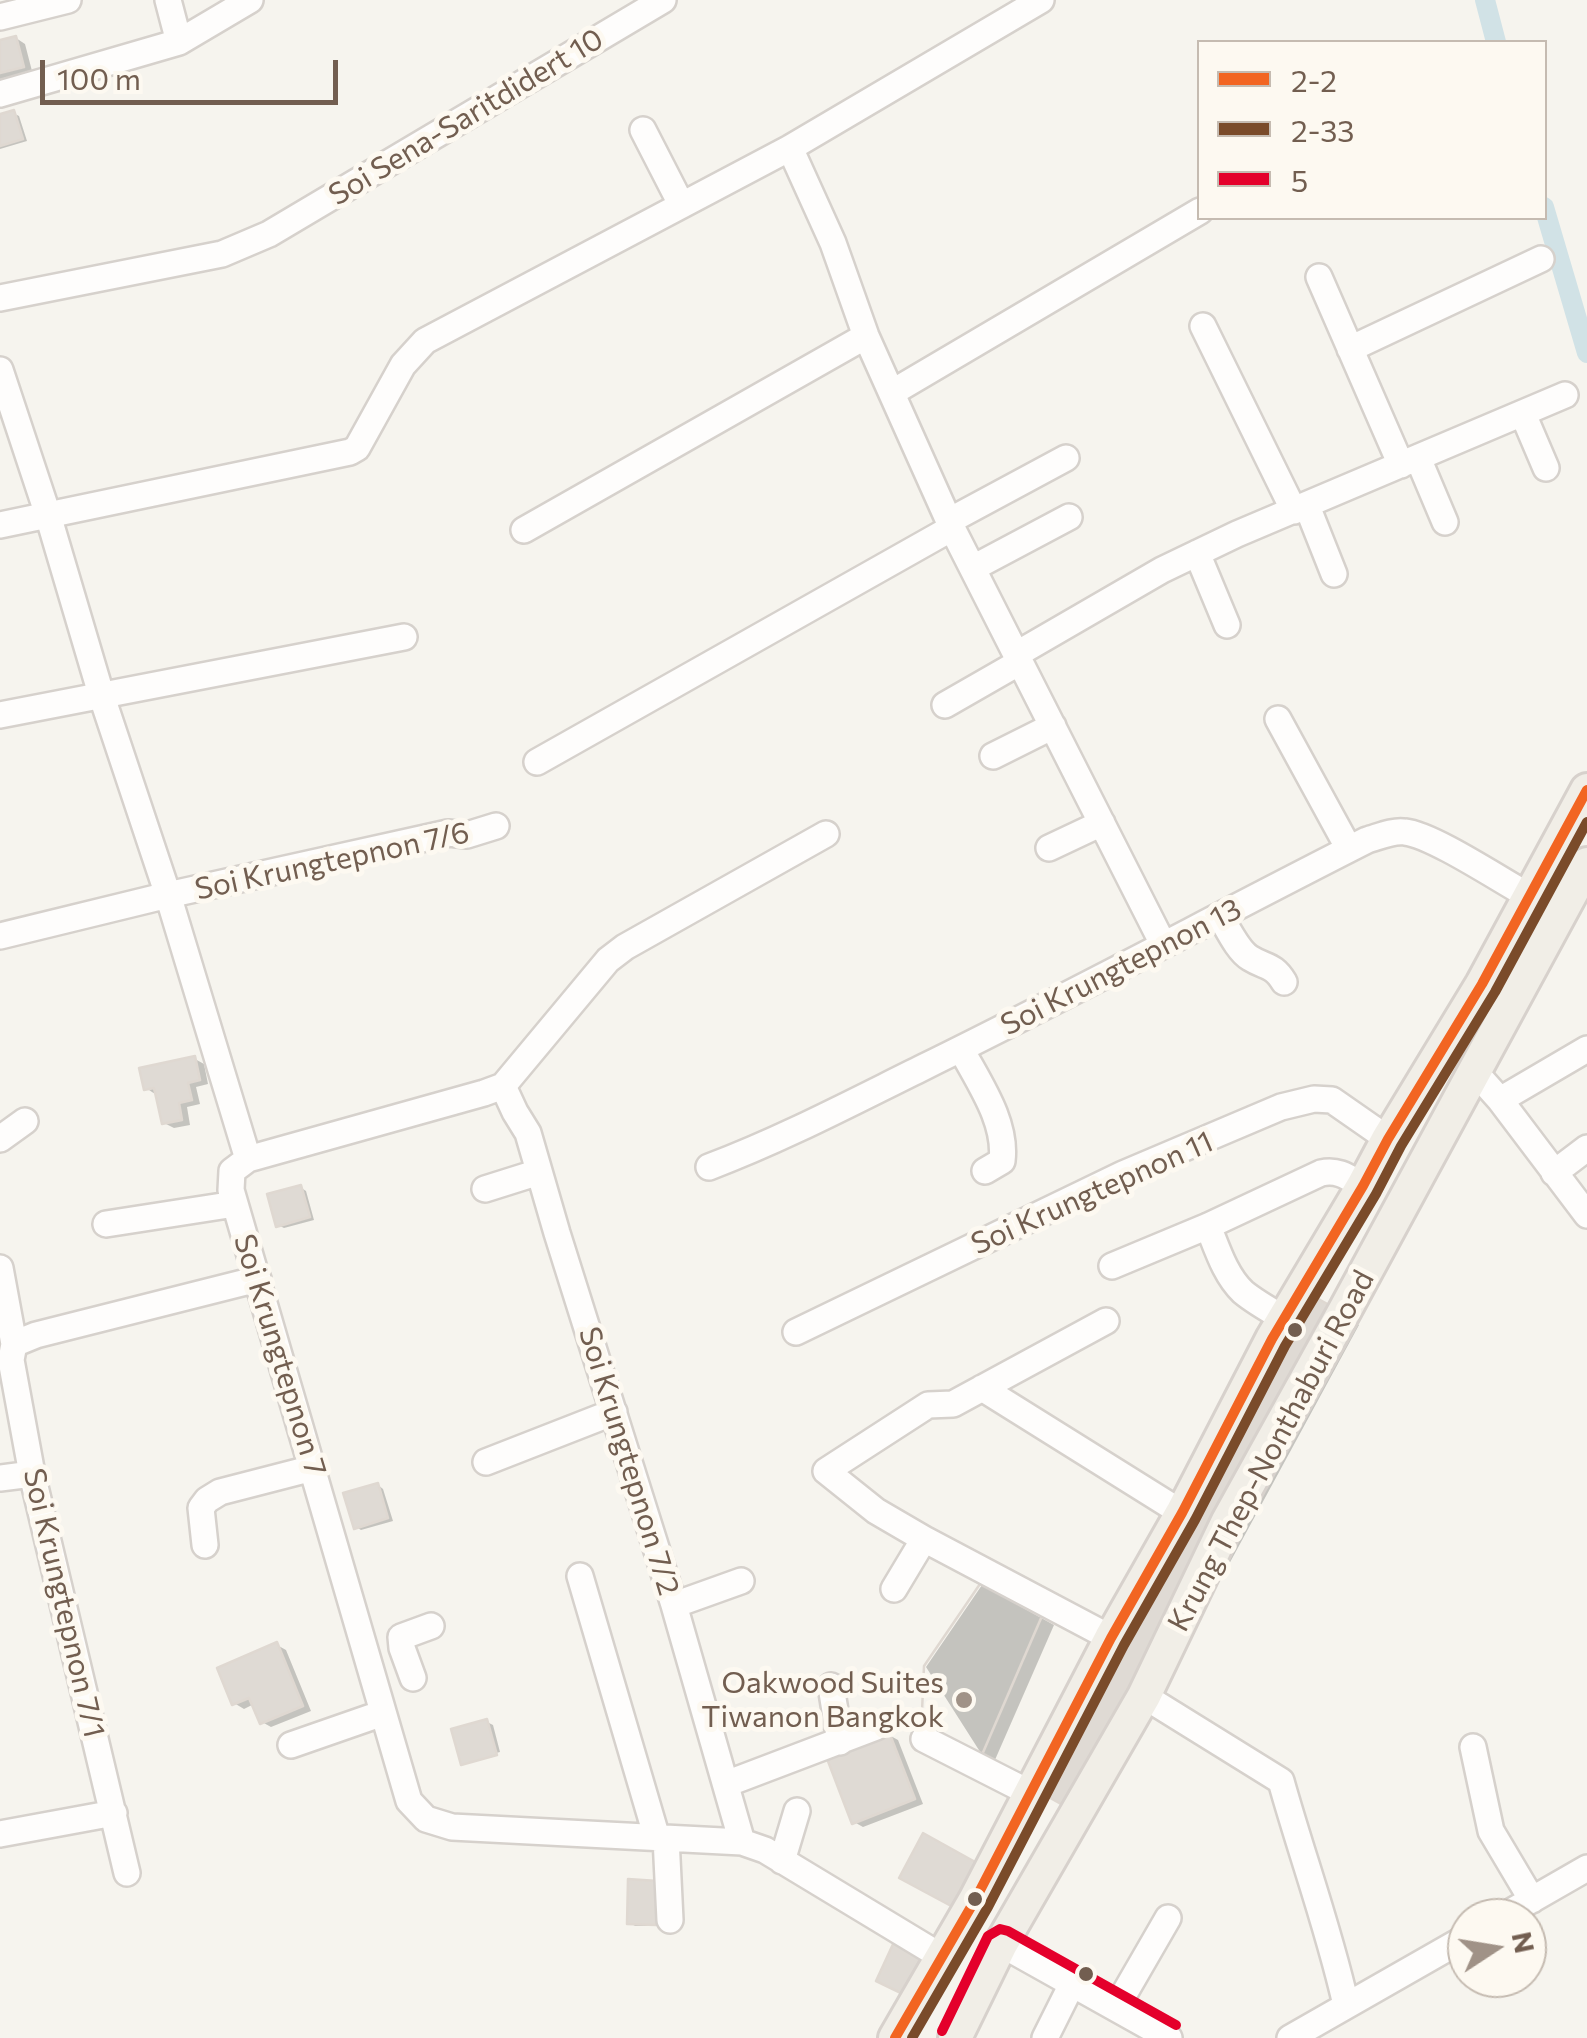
<!DOCTYPE html>
<html>
<head>
<meta charset="utf-8">
<style>
	body { margin:0 }
	#map { position:relative; width:1587px; height:2038px; overflow:hidden; background:#f6f4ee; font-family:Commissioner,sans-serif }
	canvas { display:block }
	.legend { position:absolute; left:1197px; top:40px; width:350px; height:180px; box-sizing:border-box; background:#fdf9f1; border:2px solid #c5bbb1; margin:0; padding:12px 18px; list-style:none; font-size:30px; color:#725e50 }
	.legend li { display:flex; align-items:center; gap:20px; height:50px }
	.legend b { width:50px; border:2px solid #c5bbb1 }
	.north { position:absolute; left:1447px; top:1898px; width:100px; height:100px; box-sizing:border-box; background:#fdf9f1; border:2px solid #c5bbb1; border-radius:50%; rotate:78deg; font-size:28px; font-weight:700; line-height:40px; text-align:center; color:#725e50 }
	.north::after { content:''; display:block; margin:auto; width:35px; height:45px; background:#a09287; clip-path:polygon(50% 0,100% 100%,50% 72%,0 100%) }
	.scale { position:absolute; left:40px; top:60px; width:298px; height:45px; box-sizing:border-box; border:5px solid #725e50; border-top:0; padding-left:12px; font-size:30px; line-height:35px; white-space:nowrap; color:#725e50; -webkit-text-stroke:8px #fdf9f1; paint-order:stroke }
</style>
</head>
<body>
<div id="map">
<canvas width="1587" height="2038"></canvas>
<ul class="legend">
<li><b style="height:12px;background:#f26522"></b>2-2</li>
<li><b style="height:12px;background:#7a4b2a"></b>2-33</li>
<li><b style="height:12px;background:#e4002b"></b>5</li>
</ul>
<div class="north">N</div>
<div class="scale">100 m</div>
</div>
<script>
const context = document.querySelector('canvas').getContext('2d');
context.lineJoin = 'round';
function fillPath(path, color) {
  context.fillStyle = color;
  context.fill(path, 'evenodd');
}
function stroke(path, color, width, dash) {
  context.strokeStyle = color;
  context.lineWidth = width;
  context.lineCap = dash ? 'butt' : 'round';
  context.setLineDash(dash || []);
  context.stroke(path);
}
function write(font, color, halo, rows, align = 'center') {
  context.font = font + ' Commissioner,sans-serif';
  context.lineWidth = 10;
  context.setLineDash([]);
  context.textBaseline = 'middle';
  context.strokeStyle = halo;
  context.fillStyle = color;
  for (const [text, x, y, turn = 0] of rows) {
    context.save();
    context.translate(x, y);
    context.rotate((+turn || 0) * Math.PI / 180);
    context.textAlign = isNaN(turn) ? turn : align;
    if (halo) context.strokeText(text, 0, 0);
    context.fillText(text, 0, 0);
    context.restore();
  }
}
const shadow = new Path2D(`
	M16,38L25,44L32,71L0,79V42Z
	M13,113L19,116L27,141L0,149V117Z
	M195,1059L204,1064L208,1084L196,1087L200,1104L187,1107L190,1125L174,1128L164,1123L155,1094L146,1088Z
	M300,1187L306,1191L314,1220L284,1228L278,1225Z
	M1298,1291L1359,1325L1091,1818Z
	M378,1485L383,1489L393,1521L361,1530L356,1527Z
	M982,1585L1054,1625L991,1769L926,1667Z
	M277,1645L286,1650L311,1711L271,1727L262,1722L254,1704L244,1709L234,1703Z
	M487,1722L493,1725L500,1752L464,1761Z
	M889,1735L898,1740L923,1804L863,1827L854,1822Z
	M657,1883L661,1926H635L629,1922Z`);
const canal = new Path2D(`
	M1485,0L1496,42
	M1544,207L1587,353`);
const building = new Path2D(`
	M16,36L24,67L0,73V40Z
	M14,110L23,139L0,146V114Z
	M195,1056L200,1080L188,1083L192,1100L179,1103L182,1120L162,1124L154,1088L144,1090L139,1068Z
	M301,1185L310,1217L276,1227L267,1194Z
	M1297,1287L1347,1315L1077,1813L1027,1785Z
	M378,1483L388,1518L354,1529L343,1493Z
	M982,1581L1042,1616L978,1764L921,1734L924,1666Z
	M982,1581L1042,1616L978,1764L921,1734L924,1666Z
	M277,1642L303,1706L260,1724L249,1698L232,1705L217,1668Z
	M487,1719L497,1755L461,1765L451,1729Z
	M889,1732L915,1799L852,1824L826,1756Z
	M923,1833L977,1863L953,1907L899,1878Z
	M628,1879L658,1881L656,1925L627,1924Z
	M894,1942L924,1957L905,1995L876,1981Z`);
const minor = new Path2D(`
	M168,0L179,42
	M0,17L68,0
	M0,94L179,42L250,0
	M643,130L681,204
	M790,148L833,243L866,336L952,528L1163,944
	M1319,277L1401,465
	M0,298L222,254L269,234L663,0
	M1203,326L1294,511
	M1350,349L1541,259
	M0,370L48,515L101,694L168,895L248,1159L232,1171L231,1190L409,1801L426,1819L452,1827L742,1842L765,1850L942,1957
	M893,392L1200,211
	M1523,414L1546,468
	M1418,458L1445,522
	M1307,506L1334,574
	M949,521L1066,458
	M0,525L350,452L357,448L403,365L425,341L790,148L1041,0
	M524,530L866,336
	M1197,553L1227,625
	M973,568L1069,517
	M1017,654L1162,570L1237,534L1565,395
	M945,705L1020,662
	M0,715L404,637
	M1278,719L1349,849
	M993,756L1053,726
	M537,762L952,528
	M1049,848L1102,823
	M1220,916C1228,929 1238,951 1250,958C1266,968 1273,964 1284,982
	M0,936L168,895L448,833L467,835L496,826
	M961,1049C979,1083 1007,1122 1002,1161L985,1171
	M1475,1072L1500,1100L1587,1215
	M503,1086L515,1112L528,1133L557,1233L674,1605L742,1842
	M1500,1100L1587,1049
	M0,1139L25,1121
	M248,1159L484,1093L503,1086L608,960L625,947L826,834
	M709,1167C783,1139 853,1102 924,1067C1073,994 1219,915 1367,840C1378,837 1393,830 1405,832C1433,835 1503,882 1531,897
	M1554,1173L1587,1148
	M485,1189L539,1172
	M106,1224L235,1204
	M1208,1226C1217,1248 1225,1275 1243,1292C1255,1302 1271,1311 1285,1319
	M1112,1266L1208,1226L1321,1173C1338,1169 1348,1177 1363,1186
	M0,1268L14,1344
	M796,1332L1123,1174L1281,1107L1314,1099L1332,1100L1388,1139
	M982,1388L1182,1513
	M486,1462L614,1412
	M0,1478L32,1474
	M924,1539L876,1511L826,1471L928,1405L953,1404L1106,1321
	M205,1545L201,1508L207,1500L220,1492L313,1468
	M580,1576L657,1838
	M894,1589L924,1539L1111,1638
	M674,1605L741,1581
	M413,1678L402,1648L401,1637L431,1626
	M831,1686L840,1742
	M1144,1696L1281,1781C1302,1856 1329,1929 1346,2005
	M924,1739L1030,1793
	M291,1745L383,1713
	M1473,1747L1491,1831L1532,1900
	M726,1784L876,1727
	M0,1834L114,1813
	M666,1838L670,1920
	M782,1861L797,1811
	M127,1873L32,1474L11,1360L14,1344L36,1335L258,1279
	M1500,1918L1587,1868
	M1001,1944L1169,2038
	M1116,2008L1168,1918
	M1045,2038L1072,1984
	M1290,2038L1467,1937`);
const major = new Path2D(`
	M895,2038L975,1900L1111,1638L1182,1513L1272,1339L1363,1186L1388,1139L1482,984L1587,790
	M955,2038L1001,1944L1144,1696L1228,1521L1345,1310L1587,864`);
const bus1 = new Path2D(`
	M895,2038L975,1900L1111,1638L1182,1513L1272,1339L1363,1186L1388,1139L1482,984L1587,790`);
const bus2 = new Path2D(`
	M912,2038L988,1907L1124,1645L1195,1520L1285,1346L1376,1194L1401,1146L1495,992L1587,822`);
const bus3 = new Path2D(`
	M942,2031L988,1936L1000,1929L1008,1931L1176,2025`);
const markers = [
	[1295,1330,9,"#725e50"],
	[964,1700,10,"#a09287"],
	[975,1899,9,"#725e50"],
	[1086,1974,9,"#725e50"]
];
const streetNames = [
	["Soi Sena-Saritdidert 10",466,117,-31],
	["Soi Krungtepnon 7/6",332,861,-12],
	["Soi Krungtepnon 13",1121,967,-27],
	["Soi Krungtepnon 11",1092,1193,-24],
	["Soi Krungtepnon 7",280,1355,73],
	["Krung Thep-Nonthaburi Road",1271,1451,-62],
	["Soi Krungtepnon 7/2",629,1461,73],
	["Soi Krungtepnon 7/1",64,1603,77]
];
const poiNames = [
	["Oakwood Suites",944,1683],
	["Tiwanon Bangkok",944,1717]
];
fillPath(shadow, '#0003');
stroke(canal, '#d1e2e6', 20);
fillPath(building, '#dfdad4');
stroke(building, '#dfd8d1', 2.5);
stroke(minor, '#d6d1cc', 30);
stroke(major, '#d7d1cc', 38);
stroke(minor, '#fefdfc', 25);
stroke(major, '#f1eee7', 32);
stroke(bus1, '#f26522', 10);
stroke(bus2, '#7a4b2a', 10);
stroke(bus3, '#e4002b', 10);
for (const [x, y, r, color] of markers) {
  const dot = new Path2D();
  dot.arc(x, y, r, 0, 2 * Math.PI);
  context.fillStyle = color;
  context.fill(dot);
  stroke(dot, '#fdf9f1', 4);
}
write('30px', '#725e50', '#fdf9f1', streetNames);
write('30px', '#725e50', '#fdf9f1', poiNames, 'right');
</script>
</body>
</html>
